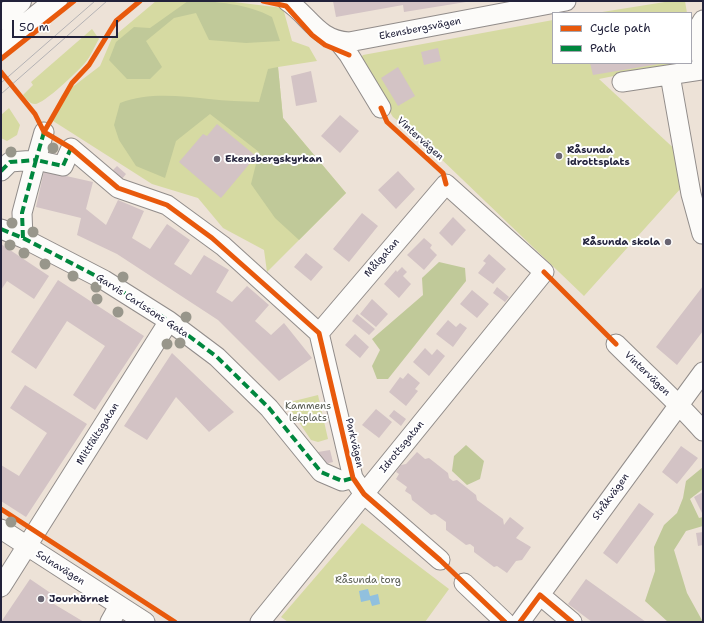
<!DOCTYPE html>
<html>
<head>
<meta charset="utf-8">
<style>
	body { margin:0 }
	#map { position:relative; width:704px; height:623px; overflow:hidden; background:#ede2d7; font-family:"Shantell Sans",sans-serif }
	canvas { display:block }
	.frame { position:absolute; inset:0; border:2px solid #22223b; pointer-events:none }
	.legend { position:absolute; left:552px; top:12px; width:140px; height:52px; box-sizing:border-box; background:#fff; border:1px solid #a7a7b1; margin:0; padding:5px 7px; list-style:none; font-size:12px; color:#22223b }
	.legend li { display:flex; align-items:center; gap:8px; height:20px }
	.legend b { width:20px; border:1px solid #a7a7b1 }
	.scale { position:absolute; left:12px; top:20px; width:106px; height:18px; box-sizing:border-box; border:2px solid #22223b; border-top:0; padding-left:5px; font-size:12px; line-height:14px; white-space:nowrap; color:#22223b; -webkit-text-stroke:3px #fff; paint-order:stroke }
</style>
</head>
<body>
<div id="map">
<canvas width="704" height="623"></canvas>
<div class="frame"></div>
<ul class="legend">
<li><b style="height:5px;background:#e8590c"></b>Cycle path</li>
<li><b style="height:5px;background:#00873e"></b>Path</li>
</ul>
<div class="scale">50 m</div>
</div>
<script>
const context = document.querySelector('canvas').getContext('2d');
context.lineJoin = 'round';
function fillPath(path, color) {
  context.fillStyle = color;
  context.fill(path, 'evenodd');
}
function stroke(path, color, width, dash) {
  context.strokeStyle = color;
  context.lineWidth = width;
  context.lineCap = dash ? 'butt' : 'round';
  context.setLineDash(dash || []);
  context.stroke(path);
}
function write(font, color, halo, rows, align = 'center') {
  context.font = font + ' "Shantell Sans",sans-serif';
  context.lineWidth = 4;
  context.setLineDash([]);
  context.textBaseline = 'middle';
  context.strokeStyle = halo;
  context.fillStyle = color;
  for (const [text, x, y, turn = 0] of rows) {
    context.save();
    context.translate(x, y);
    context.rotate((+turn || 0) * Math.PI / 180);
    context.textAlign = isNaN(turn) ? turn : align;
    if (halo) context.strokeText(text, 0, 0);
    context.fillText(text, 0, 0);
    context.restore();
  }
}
const green = new Path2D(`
	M156,1H226L283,8L292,41L309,47L317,61L278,67L283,118L346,193L267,272L264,250L223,228L198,198L152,184L50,119L62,95L100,66L112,38Z
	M671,1H685L687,13H596Z
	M553,20V63H678L599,79L680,154L682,187L584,296L413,132L393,117L358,62L363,55Z
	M92,29L99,39C94,47 91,56 85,63C78,71 44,104 35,104C30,104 26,99 23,95L33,85L31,82Z
	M9,108L20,125L17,135L7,141L1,138V115Z
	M318,395L328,439L318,442L311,440L286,403Z
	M362,523L449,589L425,622H288L281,617Z`);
const forest = new Path2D(`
	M188,1C216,1 248,4 272,17L280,41L246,43L209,40L196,13L174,18L146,41L162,67L150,79H127L109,60L116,42L134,27L150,28Z
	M278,67L283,118L346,193L299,240L275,218L251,184L259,152L210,114L176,141L165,178L136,166L119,140L114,125L120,103C149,92 179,96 209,99C226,101 242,101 259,102L268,69Z
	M439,262L465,268L466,281L388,379H377L372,366L380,350L372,339L423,295L422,278Z
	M466,445L484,461L480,479L467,485L452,471L454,456Z
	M703,467V489L690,499L699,518L703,517V526L686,531L674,550L687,593L703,622H668L645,601L655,571L654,547L664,525L677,513L683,498L686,481Z`);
const water = new Path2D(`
	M368,589L370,596L378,594L380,604L372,606L370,600L361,602L359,591Z`);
const building = new Path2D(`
	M333,1H466V2L404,12L403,5L336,17Z
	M438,48L441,61L424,65L421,52Z
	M590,63H659V64L593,75Z
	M398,67L415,96L398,106L381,78Z
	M311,71L317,102L296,106L291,76Z
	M340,115L359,131L340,153L321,136Z
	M217,124L256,156L221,198L179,162L203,134L207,136Z
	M117,166L126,174L122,179L113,170Z
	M44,171L93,182L86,209L106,225L118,200L144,211L132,238L150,249L167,224L190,240L174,264L191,275L204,255L229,270L216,292L232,302L247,286L269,305L255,321L271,335L284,323L312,358L279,381L218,320L117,254L77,235L81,218L36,207Z
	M398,171L415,189L396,209L378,190Z
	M362,213L378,226L349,262L333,249Z
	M453,217L466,230L452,246L439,233Z
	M424,238L432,245L430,248L437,255L424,270L407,255Z
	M1,244L49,276L34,299L7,281L1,290Z
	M306,253L323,267L311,281L294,267Z
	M489,254L506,269L493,284L478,273L486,263L483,261Z
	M402,267L407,272L403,276L411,284L399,298L384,284L396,270L397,272Z
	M58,280L144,336L95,410L73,395L105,346L67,321L36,369L11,352Z
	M703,286V331L677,365L656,347Z
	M497,287L509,297L505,302L493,293Z
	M472,290L489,304L477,318L460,304Z
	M372,299L388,314L376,327L360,314Z
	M357,314L375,329L369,335L352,321Z
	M448,320L456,327L460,323L467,328L453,347L436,334Z
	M355,334L369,347L360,358L345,345Z
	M425,348L432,355L437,349L445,356L429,376L413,362Z
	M172,353L234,412L209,432L176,397L147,440L124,426Z
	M408,373L420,383L415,389L418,391L406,406L389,392L400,377L403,379Z
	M25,385L87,424L26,517L1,501V465L19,476L47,433L10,408Z
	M376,409L392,422L379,438L362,425Z
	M394,410L406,419L401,426L389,416Z
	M681,446L698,458L677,484L662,472Z
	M330,450L333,462L321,465L318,452Z
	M417,452L425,459L429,458L448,473L449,478L453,481L457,480L476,495L477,500L503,519L504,525L510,517L524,528L516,538L531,547L522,560L516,561L507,573L497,566L494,567L474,552V547L470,544L466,545L446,530V522L435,514L431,515L412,500L411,495L405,491L407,487L396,479L399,474L396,472L401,465L406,464Z
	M703,492V515L694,497Z
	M639,503L654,514L617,564L603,553Z
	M703,532V545L698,546L696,533Z
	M30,579L52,594L49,601L84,622H1Z
	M586,579L646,622H592L568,604Z`);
const minor = new Path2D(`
	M287,1C310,16 317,40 349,42L566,1
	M338,41L349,55L381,108
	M670,75L691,194L702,234
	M622,82L701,70L703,68L697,30L703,20
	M1,171L10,162L36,160L44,132
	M1,229L23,238L104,280L169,321L217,357L269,408L321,472L342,481L353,478
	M23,238L22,213L36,160L63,166L71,148L118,188L167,205L223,246L319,333L353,478L364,494L440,560
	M616,344C645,373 676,400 703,431
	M1,529L145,622
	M464,583L505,622
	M1,587L169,321
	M540,595L572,622
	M110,622L119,606
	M260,622L544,272L446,184L319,333
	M520,622L703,372`);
const major = new Path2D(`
	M1,19L20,1
	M1,45L56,1`);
const tram = new Path2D(`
	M1,83L95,1
	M1,94L107,1`);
const quiet = new Path2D(`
	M1,171L10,162L36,160L44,132
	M1,229L23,238L104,280L169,321L217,357L269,408L321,472L342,481L353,478
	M23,238L22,213L36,160L63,166L71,148L73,150`);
const cycleway = new Path2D(`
	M263,1L286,6L312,35L325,45L349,55
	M1,59L74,1
	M1,72L35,114L44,132L71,148L118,188L167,205L212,238L319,333L353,478L364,494L440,560L505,622
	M381,108L387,122L443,173L446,184
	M44,132L72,83L89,65L116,21L140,1
	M544,272L616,344
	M1,509L175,622
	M520,622L540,595L572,622`);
const trees = [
	[53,148],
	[11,152],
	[12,223],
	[33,232],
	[10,245],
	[24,253],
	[45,264],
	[73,276],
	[123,277],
	[96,287],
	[97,299],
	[118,312],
	[186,317],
	[180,343],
	[167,344],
	[11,522]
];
const markers = [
	[559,156,4,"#696572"],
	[217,159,4,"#696572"],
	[668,242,4,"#696572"],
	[41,599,4,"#696572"]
];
const streetNames = [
	["Ekensbergsvägen",420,29,-11],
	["Vintervägen",420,139,42],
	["Målgatan",382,258,-49],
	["Garvis Carlssons Gata",142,306,33],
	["Vintervägen",647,374,44],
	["Mittfältsgatan",98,434,-58],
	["Parkvägen",354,443,77],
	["Idrottsgatan",402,447,-51],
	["Stråkvägen",611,497,-54],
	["Solnavägen",60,568,32]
];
const poiNames = [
	["Råsunda",567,150],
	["idrottsplats",567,162],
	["Ekensbergskyrkan",225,159],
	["Råsunda skola",660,242,"right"],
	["Jourhörnet",49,599]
];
const parkNames = [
	["Kammens",308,406],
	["lekplats",308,418],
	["Råsunda torg",368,580]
];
fillPath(green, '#d6daa2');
fillPath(forest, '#c0c999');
fillPath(water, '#91c0de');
fillPath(building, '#d3c3c5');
stroke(minor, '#918c8a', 21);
stroke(major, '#918c8a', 24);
stroke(minor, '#fcfbf9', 19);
stroke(major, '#fcfbf9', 22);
stroke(tram, '#b4b2b4', 1);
stroke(quiet, '#00873e', 4, [8, 4]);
stroke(cycleway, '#e8590c', 5);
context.fillStyle = '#98968b';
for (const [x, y] of trees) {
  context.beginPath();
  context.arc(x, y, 5.5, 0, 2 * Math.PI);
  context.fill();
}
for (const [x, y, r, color] of markers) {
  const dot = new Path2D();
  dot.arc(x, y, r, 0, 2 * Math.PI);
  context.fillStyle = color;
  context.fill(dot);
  stroke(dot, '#fff', 1.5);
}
write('10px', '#22223b', '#fff', streetNames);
write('bold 10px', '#22223b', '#fff', poiNames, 'left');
write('10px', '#53574d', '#fff', parkNames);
</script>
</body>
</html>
